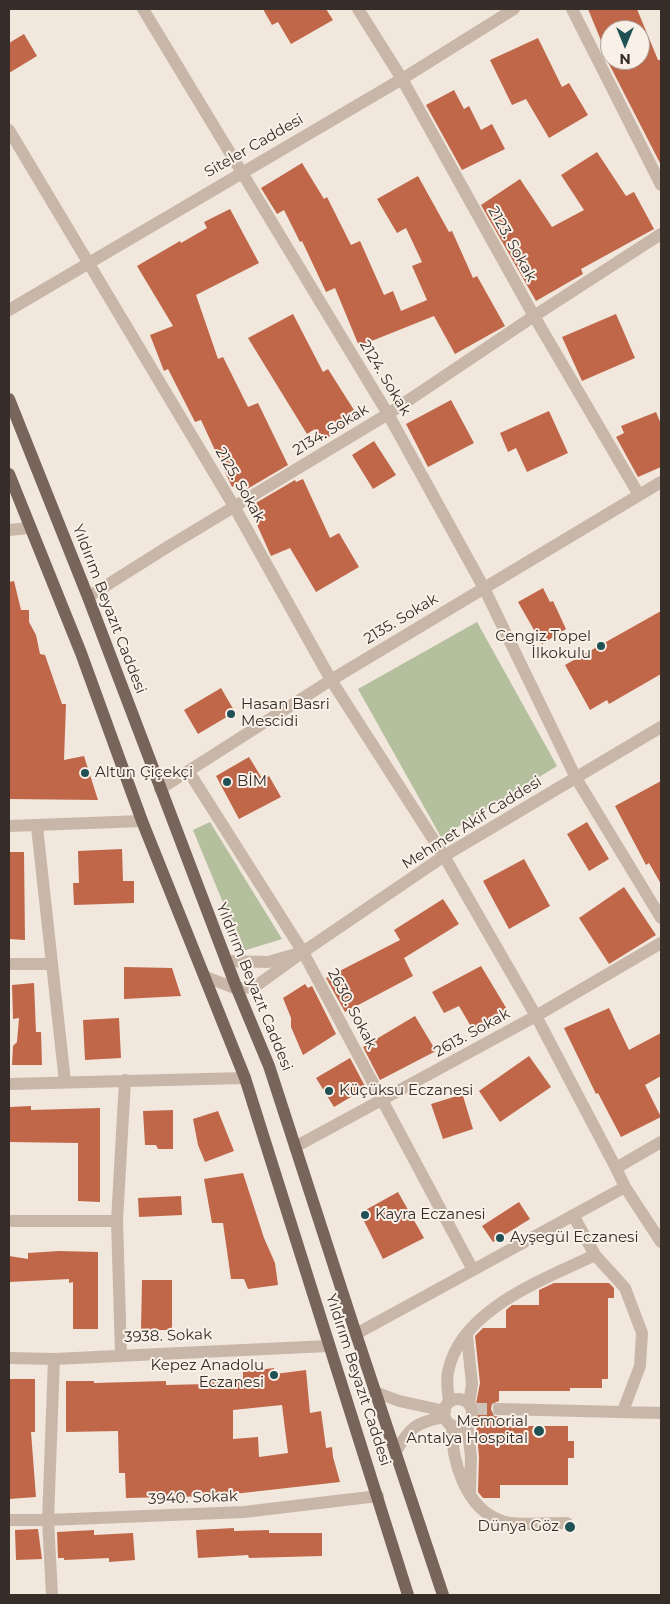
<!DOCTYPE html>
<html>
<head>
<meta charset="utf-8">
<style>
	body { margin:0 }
	#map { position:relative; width:670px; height:1604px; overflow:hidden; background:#f1e7dc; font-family:Montserrat,sans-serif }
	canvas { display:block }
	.frame { position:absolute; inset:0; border:10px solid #362c28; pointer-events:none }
	.north { position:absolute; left:600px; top:20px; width:50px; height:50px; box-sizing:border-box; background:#f9f1e8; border:1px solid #aba29b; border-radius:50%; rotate:180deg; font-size:14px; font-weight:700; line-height:20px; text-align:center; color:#362c28 }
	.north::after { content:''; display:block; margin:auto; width:18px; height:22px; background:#205155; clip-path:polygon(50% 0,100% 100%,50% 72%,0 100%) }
</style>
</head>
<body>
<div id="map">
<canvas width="670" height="1604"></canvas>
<div class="frame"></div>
<div class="north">N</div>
</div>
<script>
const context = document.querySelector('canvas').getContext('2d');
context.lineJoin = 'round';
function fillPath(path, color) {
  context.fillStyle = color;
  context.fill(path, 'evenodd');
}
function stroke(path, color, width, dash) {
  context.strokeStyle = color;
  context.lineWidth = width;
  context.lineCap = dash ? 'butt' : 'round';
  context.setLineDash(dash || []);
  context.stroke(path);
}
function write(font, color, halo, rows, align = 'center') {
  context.font = font + ' Montserrat,sans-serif';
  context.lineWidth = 4;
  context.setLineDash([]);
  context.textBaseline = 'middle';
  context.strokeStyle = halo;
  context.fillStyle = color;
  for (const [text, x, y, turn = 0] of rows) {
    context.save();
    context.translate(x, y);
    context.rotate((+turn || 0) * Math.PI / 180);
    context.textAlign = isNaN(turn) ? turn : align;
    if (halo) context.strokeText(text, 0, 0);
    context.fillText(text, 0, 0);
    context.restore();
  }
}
const green = new Path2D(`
	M477,622L557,766L441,837L358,689Z
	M210,822L282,939L243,951L193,830Z`);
const building = new Path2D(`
	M263,9H326L333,20L291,44L278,22L272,25Z
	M588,9H637L658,60H661V165L607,60H609ZM610,30H640V60H610Z
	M24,34L37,56L9,73V43Z
	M538,38L562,87L569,83L588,115L549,138L526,99L512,105L490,60Z
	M454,90L464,109L469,106L481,130L492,124L505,149L462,170L426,105Z
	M597,152L626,196L634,192L654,229L581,269L583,274L536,301L481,205L520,179L552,227L584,210L561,175Z
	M302,163L324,199L327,197L351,245L360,241L384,295L393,291L401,311L427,300L412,266L422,262L406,228L397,233L377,199L418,176L449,232L452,231L473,278L477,276L505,326L455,354L434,316L359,346L335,288L326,292L302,241L300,242L284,210L277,214L261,188Z
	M230,209L259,263L196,295L218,359L223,357L248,407L258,403L288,465L242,492L238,484L232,487L201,420L195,422L168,369L164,371L150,335L173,326L137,266L180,241L181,243L207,228L204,222Z
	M293,314L323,372L328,369L359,418L322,441L315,429L307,434L248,338Z
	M616,314L635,358L582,381L562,337Z
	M451,400L474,443L428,467L406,424Z
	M549,411L568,453L527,472L516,448L508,452L500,433Z
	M656,412L661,424V467L638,477L616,437L624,433L621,426Z
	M374,441L396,475L373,489L352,455Z
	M303,479L330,538L339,533L359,567L316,592L290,548L271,556L249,507L295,480L296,482Z
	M14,581L21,610H29V622L36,635L40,654L45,655L62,704H66L64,760L84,756L98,800L9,799V582Z
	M543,588L550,602L553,601L566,629L542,644L518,602Z
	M661,611V674L609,704L607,700L590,710L565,665Z
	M221,688L235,712L198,734L184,710Z
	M249,757L263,780L269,776L281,797L239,819L216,776Z
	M661,781V884L649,863L646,865L615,806Z
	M587,822L609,859L589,871L567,834Z
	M122,849L123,881H134V903L74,905L73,883H79L78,851Z
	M9,852H24L25,940L9,939Z
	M524,859L550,906L509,929L483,881Z
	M624,887L656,935L609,964L579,918Z
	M443,899L459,924L404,958L413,976L345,1012L326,978L400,940L394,930Z
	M481,966L508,1011L473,1030L459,1006L444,1013L432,992Z
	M124,967L172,968L181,996L124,999Z
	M34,983L36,1032H41L42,1065H12L13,1046L17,1042L19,1018L13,1019L12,985Z
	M305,984L308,988L312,986L336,1034L303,1055L291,1027V1018L283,998Z
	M609,1008L629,1050L661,1033V1076L645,1085L661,1117L621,1137L598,1093L596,1094L564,1028Z
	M415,1016L436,1051L380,1080L363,1047Z
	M119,1018L121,1058L85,1060L83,1020Z
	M529,1056L551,1087L500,1122L479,1091Z
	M350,1058L366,1088L334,1107L316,1078Z
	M457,1096H463L473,1129L443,1139L431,1104Z
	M31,1106V1110L100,1108V1202L78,1201V1143L9,1142V1107Z
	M173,1110V1149H158L156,1145H145L143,1111Z
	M218,1111L234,1151L205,1162L198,1145L193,1119Z
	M243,1173L264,1238L275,1263L278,1285L248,1289L244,1279H231L223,1223H212L204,1179Z
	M398,1192L424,1238L383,1259L360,1213Z
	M181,1196L182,1215L139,1217L138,1198Z
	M519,1202L530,1219L493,1242L482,1226Z
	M59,1251L98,1252V1329H73V1282L69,1283V1279L9,1282V1256L28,1259V1253Z
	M142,1280H172V1330H141Z
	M554,1283H609L614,1288V1298H608V1379H602V1388H570V1391H499V1401L492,1404L491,1409L494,1416L500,1417V1426H568V1441H574V1458H568V1485H500V1498H483L478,1492L479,1457L475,1409L480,1383L475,1336L483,1328H506V1310L512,1305H539V1290Z
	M274,1368L275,1374L306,1370L310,1413L321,1411L326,1448L332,1447L333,1457L340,1482L216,1496L126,1498L125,1473H119L118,1431L66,1432V1381H94V1383L166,1381V1385L208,1384V1380L243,1378V1372ZM282,1405L288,1453L259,1457L258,1437L233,1439V1410Z
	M9,1379H35V1432H31L36,1497L9,1499Z
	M234,1528V1531L269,1530V1533H322V1556L249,1558L248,1555L198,1558L196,1530Z
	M38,1529L42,1559L16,1560L15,1530Z
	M94,1530V1535L133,1533L135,1560L109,1562V1558L64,1560V1558H58L57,1532Z`);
const minorTunnel = new Path2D(`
	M475,1409H499`);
const minor = new Path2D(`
	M143,9L388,414L484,588L576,778L661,918
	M358,9L402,79L534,316L639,495
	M572,9L661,185
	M9,130L235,508L331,680L444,856L536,1016L616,1168
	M9,310L402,79L514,9
	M9,530L29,528
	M88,597L169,546L388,414L534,316L661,234
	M189,772L303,952L473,1270
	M160,789L331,680L661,482
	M9,826L142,821
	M37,827L65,1082
	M303,952L444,856L661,727
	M9,964H51
	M206,977L237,989L256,986L303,952L268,962L226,961
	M9,1084L245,1078
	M661,1142L616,1168L625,1187L661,1242
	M295,1147L536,1016L661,943
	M573,1215L595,1255L625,1288L642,1333L640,1366L623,1411
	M9,1221H117
	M356,1334L625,1187
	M467,1336L472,1384L469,1404
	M121,1354L117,1221L125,1080
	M9,1358L54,1359L328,1346
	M375,1392L399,1401L445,1411
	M444 1413a14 14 0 1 1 28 0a14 14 0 1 1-28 0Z
	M449,1402C448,1392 446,1382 448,1372C460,1309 545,1279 595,1255
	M499,1409L661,1413
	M467,1423L471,1457L470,1491
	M452,1425C451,1459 465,1509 502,1521C515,1526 552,1523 567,1523
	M395,1453C410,1427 416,1422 445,1417
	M9,1520H48L244,1512L378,1496
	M52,1595L48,1520L54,1359`);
const major = new Path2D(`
	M9,399L88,597L237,989L269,1066L356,1334L443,1595
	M9,474L81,653L142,821L245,1078L408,1595`);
const markers = [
	[601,646,5,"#205155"],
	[231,714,5,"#205155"],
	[85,773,5,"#205155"],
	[227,782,5,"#205155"],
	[329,1091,5,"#205155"],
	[365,1215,5,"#205155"],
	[500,1238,5,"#205155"],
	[274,1375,5,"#205155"],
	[539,1431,6,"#205155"],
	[570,1527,6,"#205155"]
];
const streetNames = [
	["Siteler Caddesi",254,146,-30],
	["2123. Sokak",512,244,61],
	["2124. Sokak",385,378,59],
	["2134. Sokak",331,430,-31],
	["2125. Sokak",240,485,60],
	["Yıldırım Beyazıt Caddesi",109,609,69],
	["2135. Sokak",401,619,-31],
	["Mehmet Akif Caddesi",472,823,-32],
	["Yıldırım Beyazıt Caddesi",254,987,68],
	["2630. Sokak",352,1009,62],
	["2613. Sokak",472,1033,-29],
	["3938. Sokak",168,1336,-2],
	["Yıldırım Beyazıt Caddesi",358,1380,72],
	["3940. Sokak",193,1498,-2]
];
const poiNames = [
	["Cengiz Topel",591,637,"right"],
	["İlkokulu",591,654,"right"],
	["Hasan Basri",241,705],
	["Mescidi",241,722],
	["Altun Çiçekçi",95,773],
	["BİM",237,782],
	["Küçüksu Eczanesi",339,1091],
	["Kayra Eczanesi",375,1215],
	["Ayşegül Eczanesi",510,1238],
	["Kepez Anadolu",264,1366,"right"],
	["Eczanesi",264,1383,"right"],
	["Memorial",528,1422,"right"],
	["Antalya Hospital",528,1439,"right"],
	["Dünya Göz",559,1527,"right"]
];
fillPath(green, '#b3bf9d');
fillPath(building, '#c0674a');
stroke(minorTunnel, '#ccc2b8', 12, [12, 6]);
stroke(minor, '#c8b7a8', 12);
stroke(major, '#77645a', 12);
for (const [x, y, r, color] of markers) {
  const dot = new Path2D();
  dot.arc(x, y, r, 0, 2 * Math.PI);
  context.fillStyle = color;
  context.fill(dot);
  stroke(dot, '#f9f1e8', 2);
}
write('15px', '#362c28', '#f9f1e8', streetNames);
write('15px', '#362c28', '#f9f1e8', poiNames, 'left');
</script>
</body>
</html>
